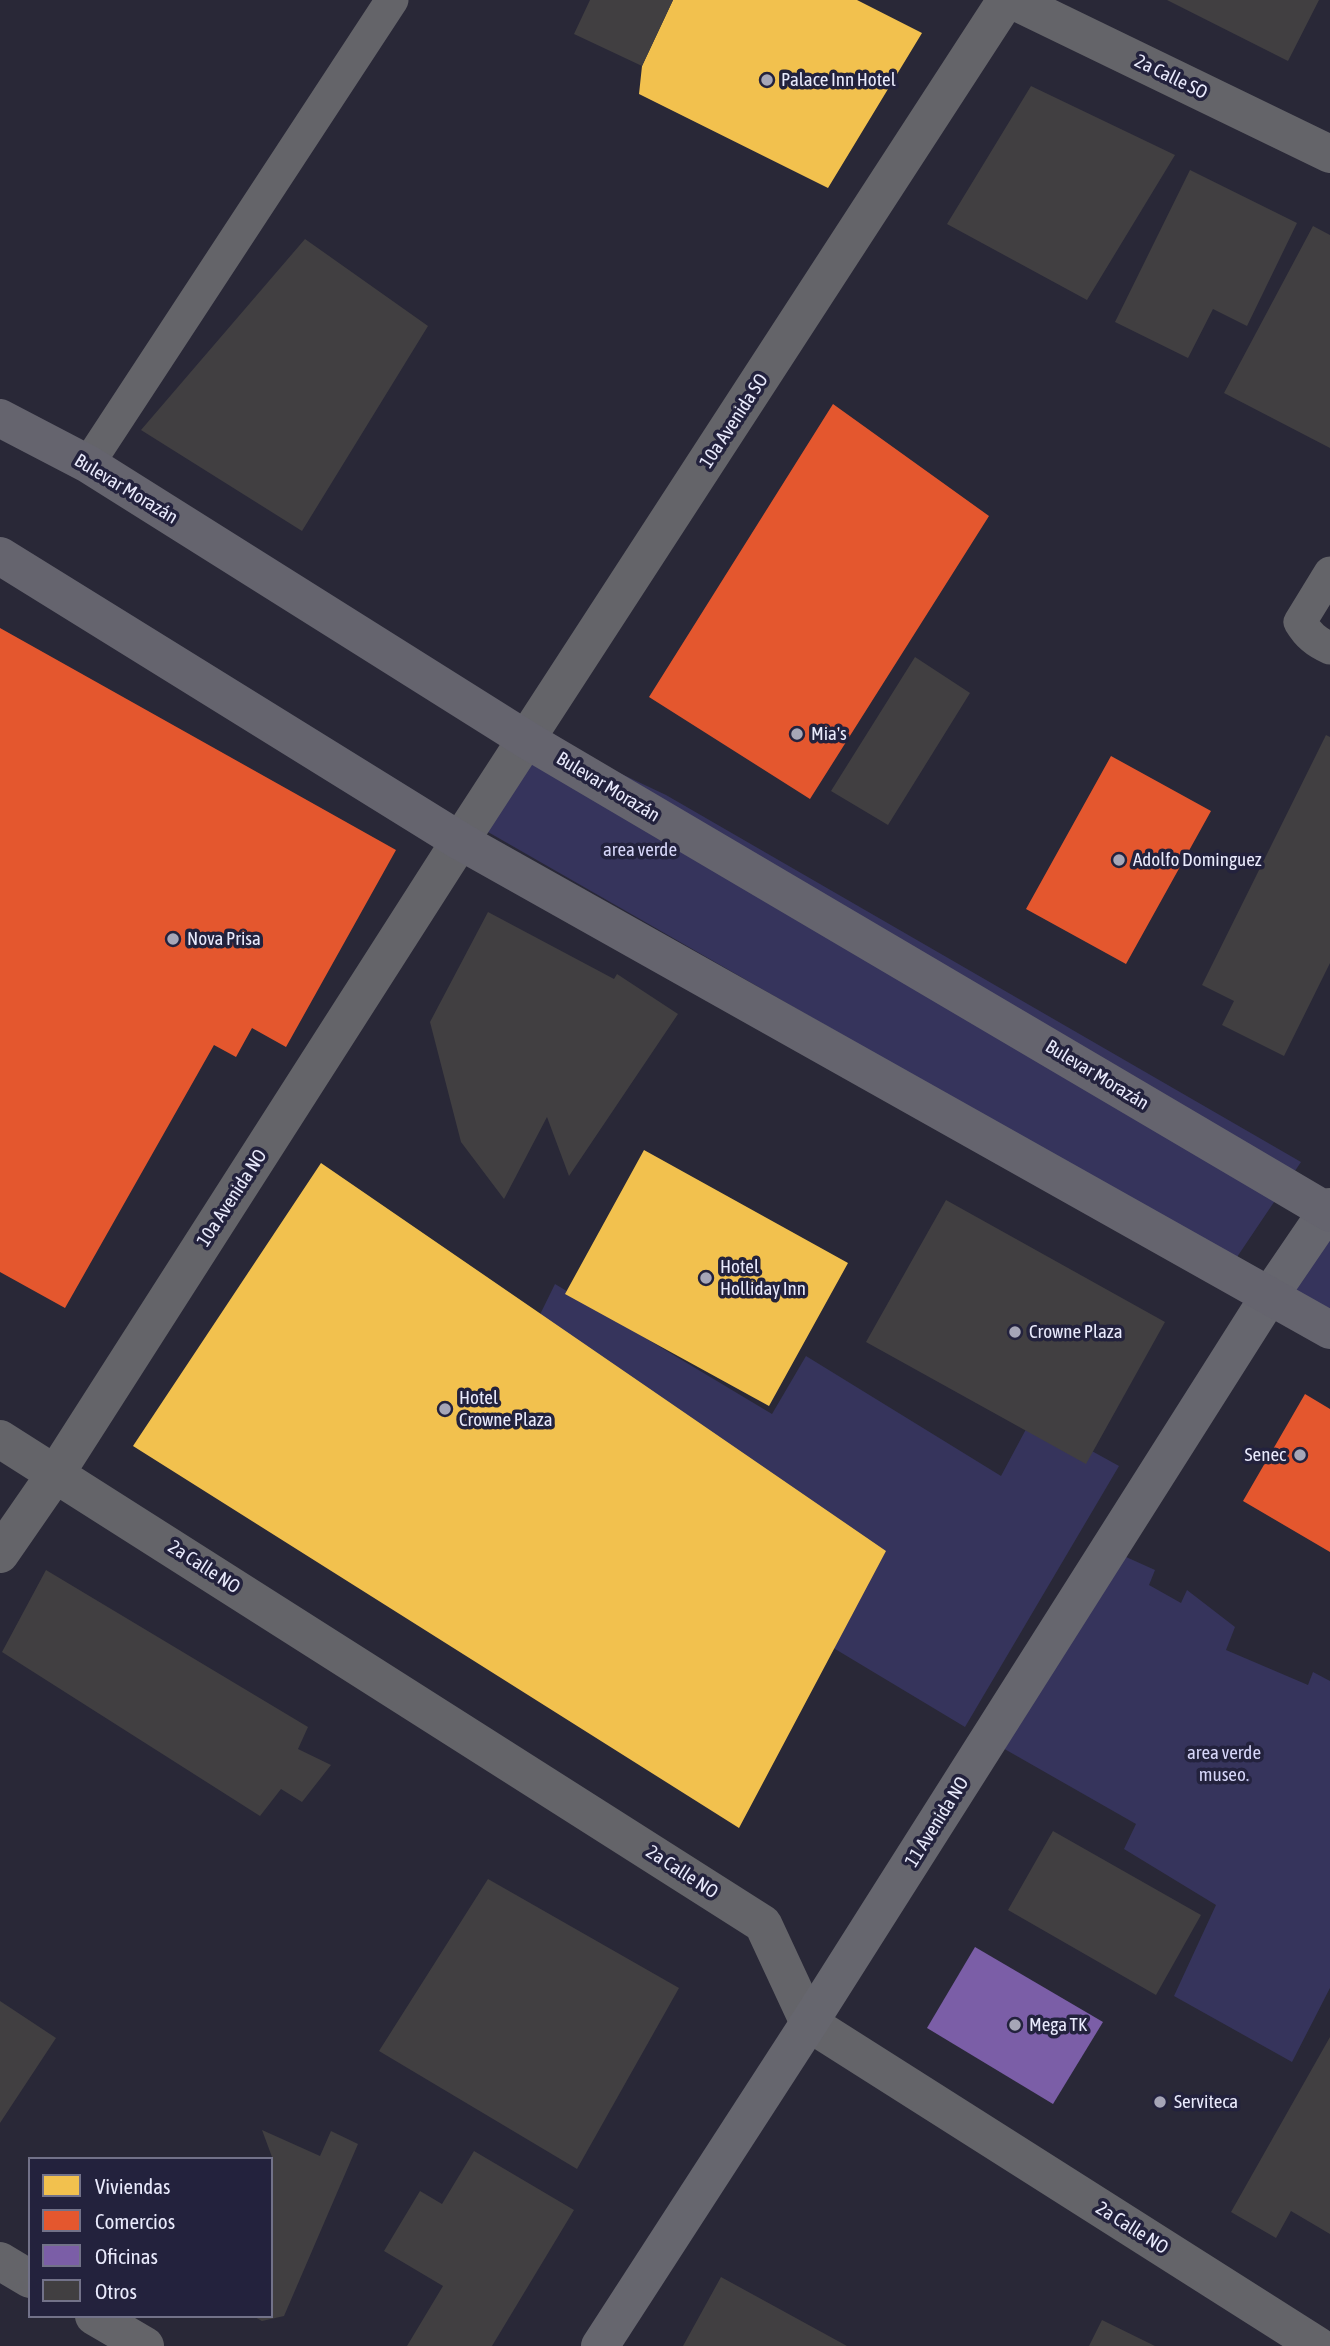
<!DOCTYPE html>
<html>
<head>
<meta charset="utf-8">
<style>
	body { margin:0 }
	#map { position:relative; width:1330px; height:2346px; overflow:hidden; background:#292837; font-family:"Asap Condensed",sans-serif }
	canvas { display:block }
	.legend { position:absolute; left:28px; top:2157px; width:245px; height:161px; box-sizing:border-box; background:#23223d; border:2px solid #727289; margin:0; padding:9px 12px; list-style:none; font-size:21px; color:#e9eafc }
	.legend li { display:flex; align-items:center; gap:14px; height:35px }
	.legend b { width:35px; border:2px solid #727289 }
</style>
</head>
<body>
<div id="map">
<canvas width="1330" height="2346"></canvas>
<ul class="legend">
<li><b style="height:19px;background:#f2c14e"></b>Viviendas</li>
<li><b style="height:19px;background:#e4572e"></b>Comercios</li>
<li><b style="height:19px;background:#7b5ea7"></b>Oficinas</li>
<li><b style="height:19px;background:#413f41"></b>Otros</li>
</ul>
</div>
<script>
const context = document.querySelector('canvas').getContext('2d');
context.lineJoin = 'round';
function fillPath(path, color) {
  context.fillStyle = color;
  context.fill(path, 'evenodd');
}
function stroke(path, color, width, dash) {
  context.strokeStyle = color;
  context.lineWidth = width;
  context.lineCap = dash ? 'butt' : 'round';
  context.setLineDash(dash || []);
  context.stroke(path);
}
function write(font, color, halo, rows, align = 'center') {
  context.font = font + ' "Asap Condensed",sans-serif';
  context.lineWidth = 7;
  context.setLineDash([]);
  context.textBaseline = 'middle';
  context.strokeStyle = halo;
  context.fillStyle = color;
  for (const [text, x, y, turn = 0] of rows) {
    context.save();
    context.translate(x, y);
    context.rotate((+turn || 0) * Math.PI / 180);
    context.textAlign = isNaN(turn) ? turn : align;
    if (halo) context.strokeText(text, 0, 0);
    context.fillText(text, 0, 0);
    context.restore();
  }
}
const green = new Path2D(`
	M543,737L666,795L1301,1162L1235,1260L481,828Z
	M1330,1211V1310L1280,1281Z
	M555,1284L772,1414L806,1356L1001,1476L1032,1418L1119,1466L965,1727L607,1512L526,1343Z
	M1115,1552L1155,1570L1149,1585L1181,1603L1187,1590L1235,1627L1226,1650L1308,1685L1313,1672L1330,1681V1988L1292,2062L1174,1996L1216,1905L1124,1849L1136,1824L1001,1747Z`);
const homes = new Path2D(`
	M673,0H857L922,33L828,188L639,94L642,66Z
	M644,1150L848,1263L769,1406L565,1294Z
	M321,1163L886,1551L739,1828L133,1446Z`);
const shops = new Path2D(`
	M833,404L989,516L810,799L649,697Z
	M0,628L396,850L286,1047L252,1028L236,1057L214,1045L65,1308L0,1272Z
	M1111,756L1211,811L1126,964L1026,909Z
	M1305,1394L1330,1409V1552L1243,1501Z`);
const offices = new Path2D(`
	M975,1947L1103,2022L1053,2104L927,2028Z`);
const building = new Path2D(`
	M590,0H673L642,66L574,34Z
	M1167,0H1319L1288,61Z
	M1031,86L1175,155L1087,300L947,224Z
	M1190,170L1297,223L1247,326L1213,309L1188,358L1115,322Z
	M1313,226L1330,235V448L1224,393Z
	M305,239L428,326L302,531L141,430Z
	M915,657L970,693L888,825L831,791Z
	M1326,735L1330,737V963L1284,1056L1222,1025L1234,1001L1202,985Z
	M488,912L614,979L617,974L678,1014L569,1176L547,1117L504,1199L461,1142L430,1022Z
	M946,1200L1165,1322L1086,1464L866,1342Z
	M46,1570L308,1727L298,1749L331,1765L302,1802L281,1789L260,1816L2,1652Z
	M1053,1831L1201,1915L1156,1995L1008,1910Z
	M488,1879L679,1988L577,2169L379,2051Z
	M0,2001L56,2038L0,2123Z
	M1330,2037V2234L1291,2211L1276,2238L1231,2212Z
	M262,2130L320,2156L331,2131L358,2144L284,2316L262,2321L253,2316H271L272,2157Z
	M474,2151L574,2210L492,2346H407L443,2286L384,2251L420,2191L442,2204Z
	M721,2277L847,2346H683Z
	M1102,2320L1155,2346H1089Z`);
const lane = new Path2D(`
	M88,464L392,0
	M1330,573L1300,622C1308,635 1316,642 1330,648`);
const street = new Path2D(`
	M1012,0L1330,154
	M0,1439L763,1924L809,2023L1318,2346
	M0,1554L56,1473L460,841L1006,0
	M0,2261L30,2279
	M94,2316L145,2346`);
const secondary = new Path2D(`
	M600,2346L809,2023L1270,1295L1330,1207`);
const primary = new Path2D(`
	M0,418L88,464L527,740L1330,1213
	M0,556L460,841L1330,1330`);
const markers = [
	[767,80,7,"#a6a6b7"],
	[797,734,7,"#a6a6b7"],
	[1119,860,7,"#a6a6b7"],
	[173,939,7,"#a6a6b7"],
	[706,1278,7,"#a6a6b7"],
	[1015,1332,7,"#a6a6b7"],
	[445,1409,7,"#a6a6b7"],
	[1300,1455,7,"#a6a6b7"],
	[1015,2025,7,"#a6a6b7"],
	[1160,2102,7,"#a6a6b7"]
];
const streetNames = [
	["2a Calle SO",1171,77,26],
	["10a Avenida SO",734,421,-57],
	["Bulevar Morazán",126,489,31],
	["Bulevar Morazán",608,787,31],
	["Bulevar Morazán",1097,1075,31],
	["10a Avenida NO",232,1198,-57],
	["2a Calle NO",204,1567,33],
	["11 Avenida NO",937,1822,-58],
	["2a Calle NO",682,1872,33],
	["2a Calle NO",1132,2228,32]
];
const poiNames = [
	["Palace Inn Hotel",781,80],
	["Mia's",811,734],
	["Adolfo Dominguez",1133,860],
	["Nova Prisa",187,939],
	["Hotel",720,1267],
	["Holliday Inn",720,1289],
	["Crowne Plaza",1029,1332],
	["Hotel",459,1398],
	["Crowne Plaza",459,1420],
	["Senec",1286,1455,"right"],
	["Mega TK",1029,2025],
	["Serviteca",1174,2102]
];
const parkNames = [
	["area verde",640,850],
	["area verde",1224,1753],
	["museo.",1224,1775]
];
fillPath(green, '#36345c');
fillPath(homes, '#f2c14e');
fillPath(shops, '#e4572e');
fillPath(offices, '#7b5ea7');
fillPath(building, '#413f41');
stroke(lane, '#646469', 33);
stroke(street, '#646469', 38);
stroke(secondary, '#66666e', 38);
stroke(primary, '#65646e', 38);
for (const [x, y, r, color] of markers) {
  const dot = new Path2D();
  dot.arc(x, y, r, 0, 2 * Math.PI);
  context.fillStyle = color;
  context.fill(dot);
  stroke(dot, '#23223d', 2.5);
}
write('19px', '#e9eafc', '#23223d', streetNames);
write('19px', '#e9eafc', '#23223d', poiNames, 'left');
write('19px', '#d6d6f9', '#23223d', parkNames);
</script>
</body>
</html>
